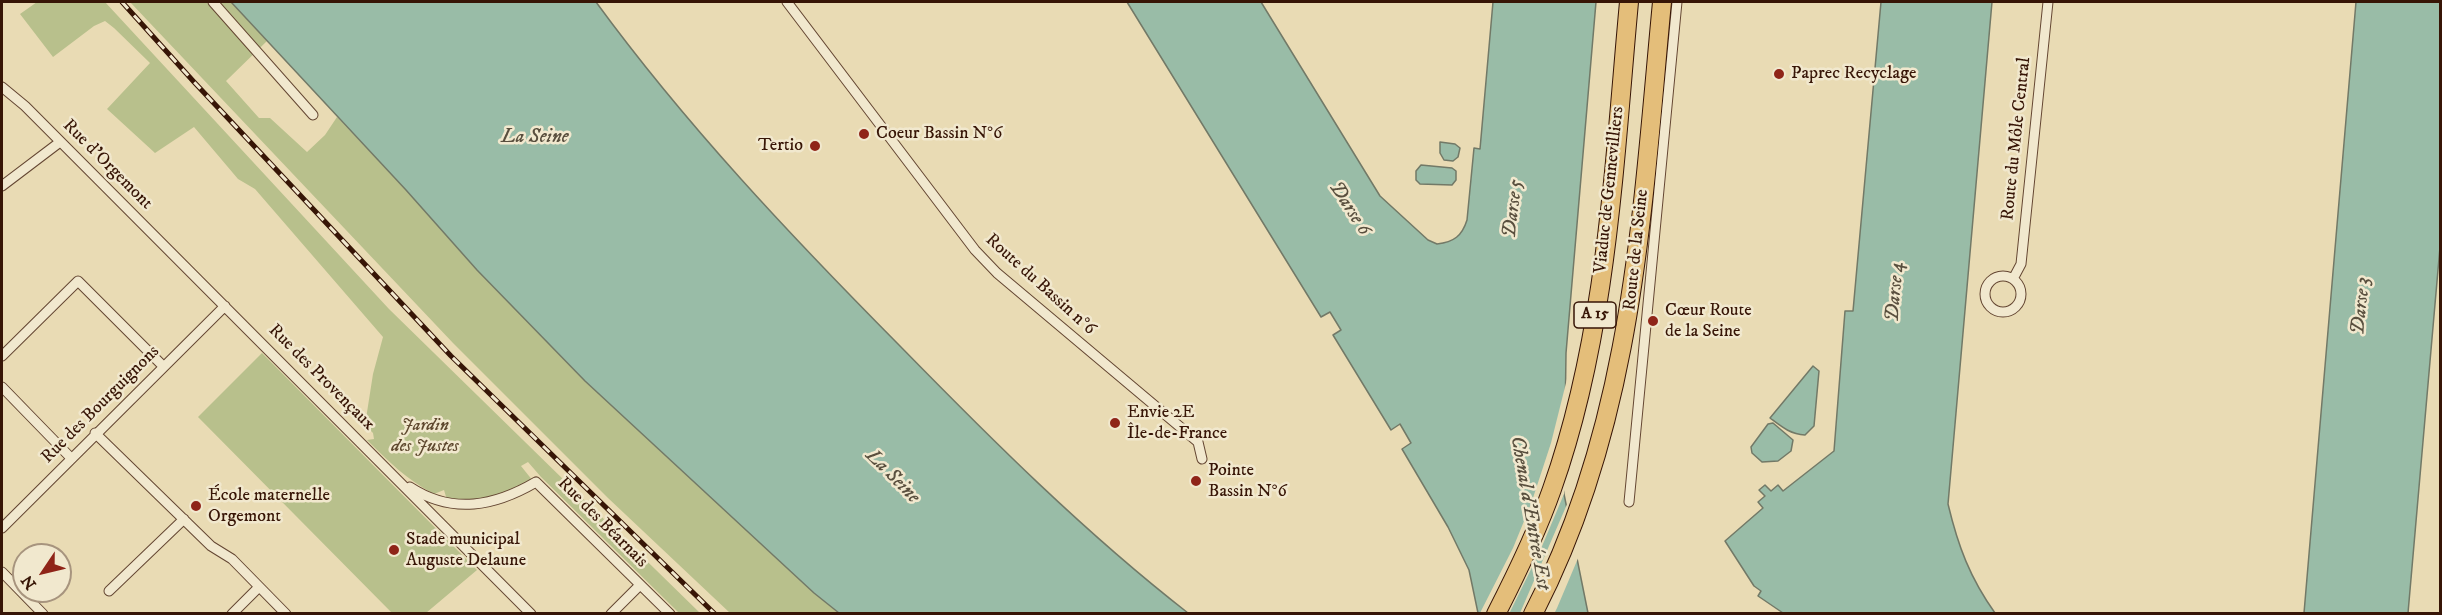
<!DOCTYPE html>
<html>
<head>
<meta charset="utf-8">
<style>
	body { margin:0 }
	#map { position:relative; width:2442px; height:615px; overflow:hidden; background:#e9dbb4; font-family:"IM FELL DW Pica",serif }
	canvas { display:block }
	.frame { position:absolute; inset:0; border:3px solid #371506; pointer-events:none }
	.north { position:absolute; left:12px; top:543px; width:60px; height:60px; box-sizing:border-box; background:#f1e8ce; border:2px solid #a7947e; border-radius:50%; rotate:235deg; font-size:16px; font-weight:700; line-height:24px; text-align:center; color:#371506 }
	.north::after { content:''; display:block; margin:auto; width:21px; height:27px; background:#8f2418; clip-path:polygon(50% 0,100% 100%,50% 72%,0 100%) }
</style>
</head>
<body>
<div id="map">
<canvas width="2442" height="615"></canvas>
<div class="frame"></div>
<div class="north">N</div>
</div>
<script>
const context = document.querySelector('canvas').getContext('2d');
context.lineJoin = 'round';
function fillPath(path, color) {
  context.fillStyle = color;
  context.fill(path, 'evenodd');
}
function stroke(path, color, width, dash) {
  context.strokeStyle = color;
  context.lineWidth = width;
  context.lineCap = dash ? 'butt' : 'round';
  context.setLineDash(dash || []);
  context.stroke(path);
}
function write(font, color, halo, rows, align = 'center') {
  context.font = font + ' "IM FELL DW Pica",serif';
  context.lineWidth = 5;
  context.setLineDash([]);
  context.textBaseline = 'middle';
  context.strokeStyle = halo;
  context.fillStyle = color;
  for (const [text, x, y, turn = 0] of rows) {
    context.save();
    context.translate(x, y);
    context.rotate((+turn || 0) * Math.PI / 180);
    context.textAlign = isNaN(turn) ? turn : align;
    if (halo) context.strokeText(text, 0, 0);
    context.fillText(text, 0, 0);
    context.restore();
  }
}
const green = new Path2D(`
	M37,2H105L389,309L700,613H679L541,477L528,462L521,466L533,481L479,502L447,500L444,490L434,494C407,480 388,461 367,440L374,439L373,433L365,425L373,374L383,337L255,189L238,179L194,127L155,153L107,109L150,63L114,28L105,21L94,26L53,57L20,14Z
	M130,2H231L267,41L226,81L259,118H270L307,152L325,135L337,117L406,190L477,270L585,381L814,593L839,613H730L608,498L453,343Z
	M262,353L477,570L426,613H392L198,417Z`);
const water = new Path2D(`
	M231,2H596C686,125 791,236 899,345C991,439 1084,532 1188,613H839L814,593L585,381L477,270L406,190Z
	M1127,2H1261L1380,196L1428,240L1437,244C1454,242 1462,236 1467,220L1474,148L1480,149L1493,2H1596L1566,353L1564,494L1588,613H1478L1469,570L1448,527L1402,449L1411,443L1400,424L1391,430L1333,335L1341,330L1330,312L1321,317Z
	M1881,2H1992L1948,504C1958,546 1970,578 1995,613H1783L1758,596L1761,591L1754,586L1725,541L1763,508L1758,502L1765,496L1759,490L1765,485L1771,491L1778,485L1783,491L1834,451L1845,311H1853Z
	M2356,2H2440V247L2408,613H2304Z
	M1440,142L1455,144L1460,148L1458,157L1453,161L1444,160L1440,153Z
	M1421,165L1452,168L1456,171V180L1452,185L1420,184L1416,180V171Z
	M1813,366L1819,371L1814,426L1805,435C1790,434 1782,427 1770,418Z
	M1773,423L1793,440L1791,451L1778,461L1762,462L1752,453L1751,447L1768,424Z`);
const pier = new Path2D(`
	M1569,371L1567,482L1564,494L1540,551L1509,614L1480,613L1513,548L1531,504L1551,443Z
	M1568,502L1579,556L1557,608L1554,614L1520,613Z`);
const street = new Path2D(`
	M213,2L313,115
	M787,2L975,250L997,273L1198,442L1202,459
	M2,87L25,106L531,614
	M2,186L60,142
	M1985 294a18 18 0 1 1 36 0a18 18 0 1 1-36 0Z
	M2013,279L2021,264L2048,2
	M2,356L78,281L163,366
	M2,387L71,458
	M95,433L211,546L232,559L286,614
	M410,487C453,515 495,506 536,482L670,614
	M1629,502L1677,2
	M2,528L225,306
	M2,572L43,614
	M109,591L184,519
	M232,614L259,587
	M611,614L640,585`);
const highway = new Path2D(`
	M1496,614C1517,573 1537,532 1552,489C1607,334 1614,164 1629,2
	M1533,614C1633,422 1642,212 1662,2`);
const rail = new Path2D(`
	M122,2L194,82L451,356L715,614`);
const markers = [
	[1779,74,6,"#8f2418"],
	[864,134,6,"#8f2418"],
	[815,146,6,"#8f2418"],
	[1653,321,6,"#8f2418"],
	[1115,423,6,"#8f2418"],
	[1196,481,6,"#8f2418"],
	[196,506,6,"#8f2418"],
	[394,550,6,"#8f2418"]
];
const shields = [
	[1595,315,42]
];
const shieldNames = [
	["A 15",1595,315]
];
const poiNames = [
	["Paprec Recyclage",1791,74],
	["Coeur Bassin N°6",876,134],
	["Tertio",803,146,"right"],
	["Cœur Route",1665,311],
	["de la Seine",1665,332],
	["Envie 2E",1127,413],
	["Île-de-France",1127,434],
	["Pointe",1208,471],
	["Bassin N°6",1208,492],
	["École maternelle",208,496],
	["Orgemont",208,517],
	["Stade municipal",406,540],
	["Auguste Delaune",406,561]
];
const streetNames = [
	["Route du Môle Central",2017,139,-84],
	["Rue d'Orgemont",107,165,45],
	["Viaduc de Gennevilliers",1610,190,-84],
	["Route de la Seine",1637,250,-84],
	["Route du Bassin n°6",1040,285,42],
	["Rue des Provençaux",321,378,45],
	["Rue des Bourguignons",101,405,-45],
	["Rue des Béarnais",602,523,45]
];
const parkNames = [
	["Jardin",425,426],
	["des Justes",425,447]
];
const waterNames = [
	["La Seine",535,138],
	["Darse 6",1349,209,57],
	["Darse 5",1514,209,-83],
	["Darse 4",1896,292,-85],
	["Darse 3",2362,306,-84],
	["La Seine",892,477,45],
	["Chenal d'Entrée Est",1529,513,80]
];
fillPath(green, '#b8c08c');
fillPath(water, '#99bca7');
stroke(water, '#727967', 1.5);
fillPath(pier, '#e9dbb4');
stroke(street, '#644632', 11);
stroke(highway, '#371506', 20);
stroke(street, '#f1e8ce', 9);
stroke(highway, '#e4be7a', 18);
stroke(rail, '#371506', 5);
stroke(rail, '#f1e8ce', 3, [9]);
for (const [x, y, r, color] of markers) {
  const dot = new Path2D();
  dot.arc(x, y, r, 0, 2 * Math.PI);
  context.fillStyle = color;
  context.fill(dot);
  stroke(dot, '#f1e8ce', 2);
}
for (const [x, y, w] of shields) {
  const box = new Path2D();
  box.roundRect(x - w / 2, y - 13, w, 26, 4.5);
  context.fillStyle = '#f1e8ce';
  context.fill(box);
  stroke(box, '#371506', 1.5);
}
write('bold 16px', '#371506', null, shieldNames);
write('18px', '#371506', '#f1e8ce', poiNames, 'left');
write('18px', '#371506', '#f1e8ce', streetNames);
write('italic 18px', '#5e482e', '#f1e8ce', parkNames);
write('italic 20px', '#594f3e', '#f1e8ce', waterNames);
</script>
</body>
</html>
